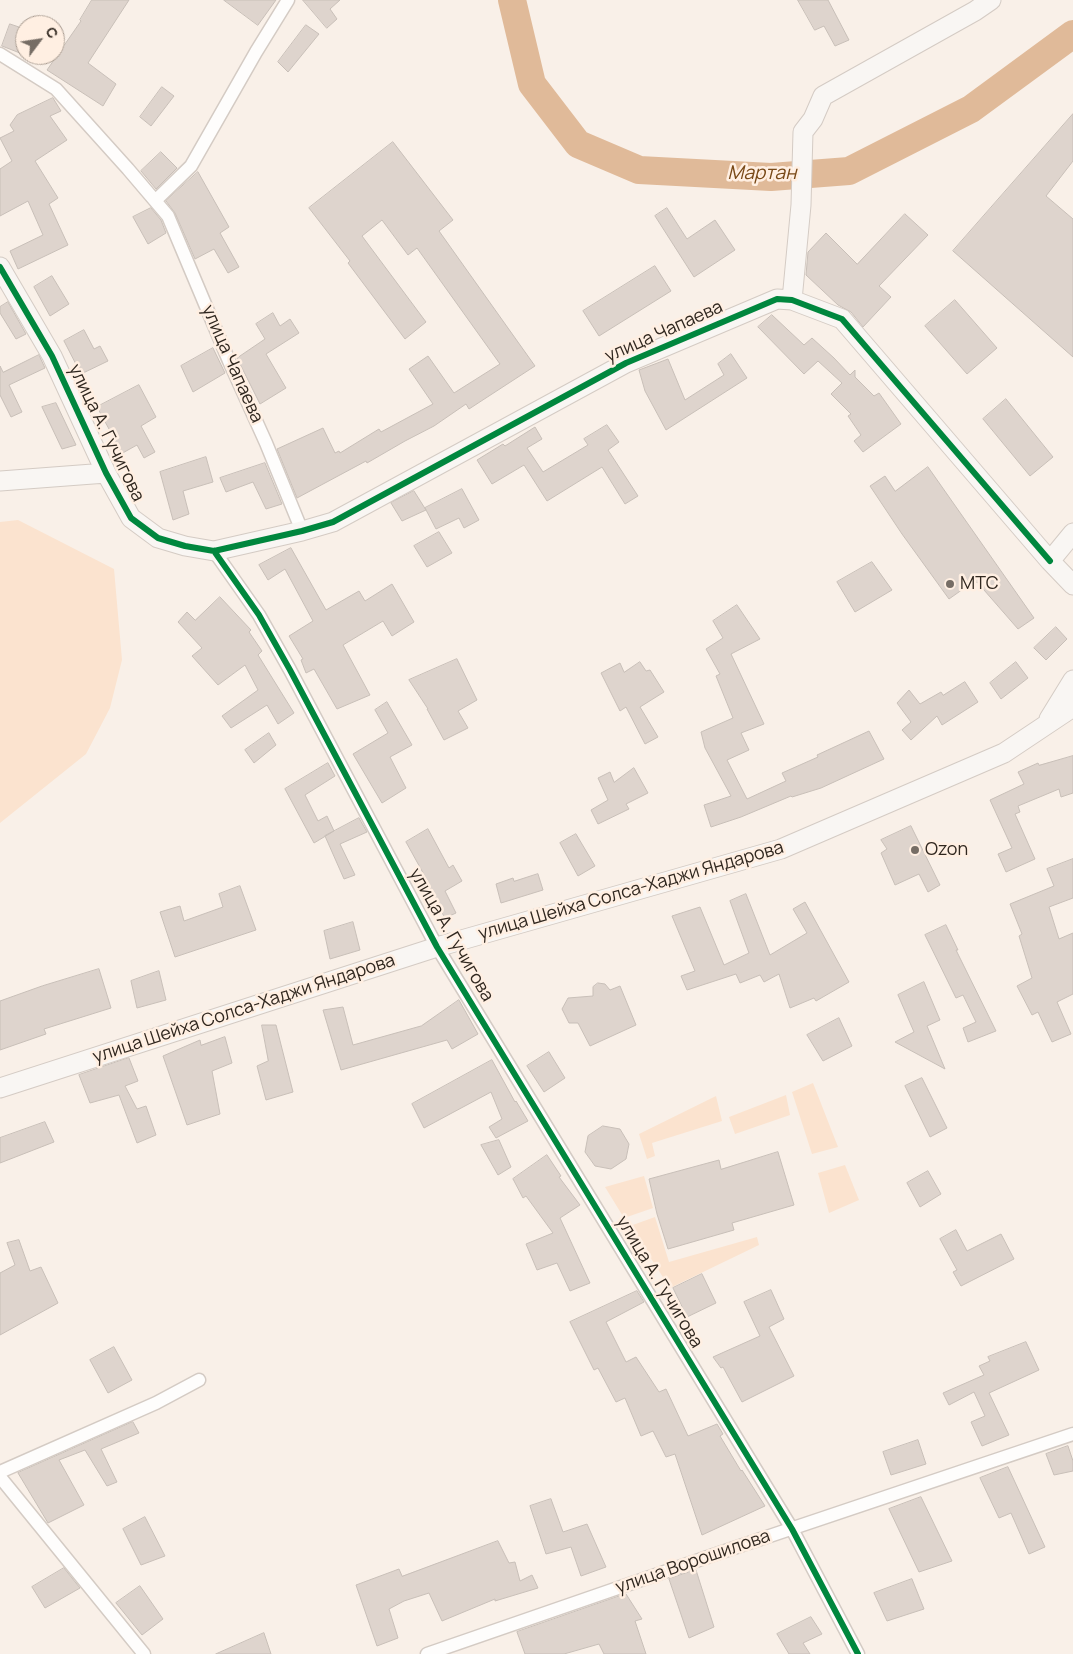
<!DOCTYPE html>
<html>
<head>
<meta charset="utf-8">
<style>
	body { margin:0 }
	#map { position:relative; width:1073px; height:1654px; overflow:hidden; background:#f9f0e8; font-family:Manrope,sans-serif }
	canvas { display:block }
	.north { position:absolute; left:15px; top:15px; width:50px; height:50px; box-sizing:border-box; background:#ffefe2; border:1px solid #ac9f94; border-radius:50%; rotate:59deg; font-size:14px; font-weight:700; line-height:20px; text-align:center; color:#30271f }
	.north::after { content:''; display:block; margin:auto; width:18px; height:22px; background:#766d65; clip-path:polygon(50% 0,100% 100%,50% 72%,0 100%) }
</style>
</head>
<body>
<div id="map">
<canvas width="1073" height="1654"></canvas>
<div class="north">С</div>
</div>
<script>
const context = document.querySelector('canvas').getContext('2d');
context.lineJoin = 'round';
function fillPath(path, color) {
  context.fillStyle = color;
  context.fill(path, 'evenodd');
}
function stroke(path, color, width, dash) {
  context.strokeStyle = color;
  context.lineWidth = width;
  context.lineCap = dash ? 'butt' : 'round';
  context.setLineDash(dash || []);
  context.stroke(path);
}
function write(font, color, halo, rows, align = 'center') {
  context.font = font + ' Manrope,sans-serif';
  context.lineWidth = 5;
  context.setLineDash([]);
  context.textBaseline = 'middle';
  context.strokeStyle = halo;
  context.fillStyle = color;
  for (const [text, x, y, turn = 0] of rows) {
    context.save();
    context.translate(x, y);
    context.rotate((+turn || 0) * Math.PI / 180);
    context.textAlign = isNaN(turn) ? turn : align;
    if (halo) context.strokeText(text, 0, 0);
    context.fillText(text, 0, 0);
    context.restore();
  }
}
const green = new Path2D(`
	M18,520L114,569L122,660L110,708L86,754L0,823V522Z
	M813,1083L838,1147L812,1154L792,1092Z
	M786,1095L790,1115L735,1134L729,1117Z
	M716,1096L722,1121L652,1143L655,1156L647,1159L639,1134Z
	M845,1165L859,1200L829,1213L818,1173Z
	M644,1176L653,1208L624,1218L605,1187Z
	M655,1217L669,1262L757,1237L759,1245L670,1288L630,1226Z`);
const river = new Path2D(`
	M512,0L532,84L578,144L639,170L771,177L849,171L971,109L1073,34`);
const building = new Path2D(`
	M92,0H129L88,63L116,84L103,106L47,70L81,21L80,20Z
	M224,0H276L258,25Z
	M303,0H340L330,9L337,19L327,28Z
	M798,0H828L849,40L835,46L824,26L815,30Z
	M10,24L25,29V55L2,46Z
	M306,25L319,34L288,72L278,62Z
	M162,87L174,96L151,126L140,117Z
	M53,98L61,111L50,116L67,140L35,161L58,198L49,204L68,245L18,269L10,251L43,235L28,201L0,216V169L12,161L0,138L14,131L10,125L17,115Z
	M1073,114V161L1046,196L1073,219V357L953,251Z
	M393,142L453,220L439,231L535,366L469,409L466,404L434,426L405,441L367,463L366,461L297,498L277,449L323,428L335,453L339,451L340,453L379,429L381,432L433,404L409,369L428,356L454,393L500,364L417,248L408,255L382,220L362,236L426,322L405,339L348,263L350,261L309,208Z
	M161,152L177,168L156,189L141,171Z
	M198,172L229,227L220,233L239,267L228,273L214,249L195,259L175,213L166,201Z
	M151,208L161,220L166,233L148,244L133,217Z
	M667,208L687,239L715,220L735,250L694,277L655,216Z
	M905,214L928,235L879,286L891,297L863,327L851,312L838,305L806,275L808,252L826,233L857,264Z
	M655,266L671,291L599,336L583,311Z
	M52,276L69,304L50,316L34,287Z
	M955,300L997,348L967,374L925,326Z
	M8,302L26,334L16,339L0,313V307Z
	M273,313L280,326L290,319L299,333L266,354L286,388L260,404L237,358L265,339L256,324Z
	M772,315L804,345L812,338L834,358L850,375L855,370V377L874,396L879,393L901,424L863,452L854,441L861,435L848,416L851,414L831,394L842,383L818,361L804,374L758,327Z
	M84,330L94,349L100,346L108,361L81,374L64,341Z
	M213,348L225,373L193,392L181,366Z
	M731,354L747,378L666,430L645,391L639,370L668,359L685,400L724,375L718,364Z
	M39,355L45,368L9,385L22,412L11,417L0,395V366L3,372Z
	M139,385L156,417L141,426L155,452L144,458L137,445L119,455L112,442L115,440L97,407Z
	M1006,399L1053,457L1030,476L983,419Z
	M56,403L76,445L62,449L42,407Z
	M607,425L619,442L608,450L638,496L625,504L602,467L547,501L524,465L492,484L477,460L503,444L505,446L535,427L542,439L527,448L543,472L588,445L584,439Z
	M206,457L213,482L183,491L189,514L173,520L160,472Z
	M265,463L282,504L266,509L253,482L226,492L220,478Z
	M928,467L1034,618L1018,629L977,582L974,584L973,582L949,599L902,534L870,486L885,476L895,491Z
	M462,489L479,520L464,528L459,518L436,529L425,508Z
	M414,491L426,510L402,521L391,503Z
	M439,532L452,553L427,567L414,546Z
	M291,548L326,610L359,591L365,601L392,584L414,622L392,636L383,621L343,645L370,695L337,709L314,669L306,673L301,660L303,659L289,636L313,621L285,569L268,580L259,565Z
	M872,562L892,590L855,612L837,582Z
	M220,597L251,630L249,632L262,651L258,655L294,713L278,724L267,705L231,728L222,716L258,690L245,665L218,685L192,656L202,648L178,622L187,612L195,620Z
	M737,605L760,639L731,654L764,724L741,733L749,750L727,760L747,799L786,781L782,773L818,757L817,755L869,731L884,759L821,788L792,797L791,796L741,817L711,827L704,805L731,796L705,748L701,732L733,718L716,676L720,674L706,649L723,638L713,621Z
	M1056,627L1067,639L1046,660L1034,648Z
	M457,659L477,700L458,711L468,728L444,740L427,709H428L409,680Z
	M640,662L646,671L650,670L664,692L640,707L658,737L645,744L626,707L620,711L601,673L620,663L624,672Z
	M1016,662L1028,678L1001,699L990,683Z
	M965,682L978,702L942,725L937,716L911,740L902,730L911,722L897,703L909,690L920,704L941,692L943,695Z
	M387,702L412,745L390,757L406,788L382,803L353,754L388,733L375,710Z
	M269,733L276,745L254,763L245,750Z
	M1073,756V793L1061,797L1059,789L1018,806L1020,812L1015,814L1035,859L1006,872L998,854L1012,848L990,800L1024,784L1018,772L1038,763L1039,765Z
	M328,763L335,776L305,795L318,821L327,816L334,831L314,843L285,789Z
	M634,768L648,793L626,804L629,809L598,824L591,810L608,800L598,778L610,772L614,782Z
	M359,818L367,832L340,844L355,875L344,879L325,836Z
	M911,826L940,885L928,892L919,874L895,885L881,853L887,849L881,840Z
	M428,829L449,868L453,865L462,881L445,891L456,913L445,918L424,881L427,880L406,842Z
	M576,834L595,866L578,876L560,843Z
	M1073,859V898L1049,907L1059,939L1073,933V994L1057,1002L1071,1034L1052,1042L1038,1012L1032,1015L1017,986L1032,978L1019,936L1022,934L1010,904L1054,886L1047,869Z
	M538,874L543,890L501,903L496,884L513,878L514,881Z
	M240,886L256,930L175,957L160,912L180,906L184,921L223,907L219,894Z
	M746,894L770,955L807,933L793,909L805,902L849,982L816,1001L814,998L790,1008L779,974L764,982L760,975L740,983L736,974L687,990L681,976L695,971L672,916L700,907L724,965L749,953L730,901Z
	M353,922L360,950L330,959L324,931Z
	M946,925L958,950H956L996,1031L968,1042L963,1028L976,1022L963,995L956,998L925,935Z
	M99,969L111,1008L44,1029L46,1034L0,1050V1001L42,986Z
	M159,971L166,1000L137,1008L131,981Z
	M924,982L940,1020L927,1026L945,1069L895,1042L914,1032L898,995Z
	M598,983L605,984L610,990L620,986L636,1025L590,1046L578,1023H569L562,1009L568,998L593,996V987Z
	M459,1000L478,1034L452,1049L447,1040L341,1070L323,1010L343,1007L353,1045L421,1026Z
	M839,1018L852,1046L823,1061L807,1035Z
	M262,1025H276L293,1092L266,1100L257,1066L268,1061Z
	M225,1037L232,1063L212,1071L220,1114L187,1125L163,1056L200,1040L201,1045Z
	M549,1052L565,1078L544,1092L527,1066Z
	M129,1058L138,1081L125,1086L137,1109L146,1106L156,1135L137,1143L119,1095L90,1103L79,1075Z
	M492,1060L515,1102L516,1101L528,1121L496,1138L489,1127L502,1119L491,1092L424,1128L412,1104Z
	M922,1078L947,1128L930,1137L905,1086Z
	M45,1122L54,1142L0,1163V1138Z
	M603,1126L620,1129L629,1144L626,1159L611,1169L595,1166L585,1152L588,1136Z
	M499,1140L511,1167L498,1175L481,1145Z
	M778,1152L794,1205L732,1223L734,1230L668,1249L657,1214L649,1179L719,1160L721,1169Z
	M547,1155L561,1176L559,1177L580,1205L560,1218L590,1283L570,1291L557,1263L537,1270L526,1244L553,1233L526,1196L523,1198L513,1179Z
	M928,1171L941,1194L920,1207L907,1183Z
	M956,1230L967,1251L1001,1234L1014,1259L961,1286L953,1272L957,1270L940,1239Z
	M19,1240L30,1271L41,1267L58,1303L0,1335V1273L15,1265L7,1243Z
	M702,1274L716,1303L687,1317L673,1288Z
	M771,1290L784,1319L769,1327L794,1376L742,1402L723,1367L721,1368L713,1357L760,1336L744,1302Z
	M637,1291L644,1302L606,1322L626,1362L636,1357L659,1392L666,1389L688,1436L717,1424L723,1434L720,1436L741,1471L742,1470L765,1506L702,1535L675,1454L666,1457L653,1431L641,1436L625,1398L616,1402L598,1368L594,1370L570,1322Z
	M1026,1342L1039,1370L989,1393L1009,1435L982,1446L971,1422L985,1416L974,1392L949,1405L943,1393L984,1375L979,1366L990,1361L988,1357Z
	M114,1347L132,1380L108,1393L90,1360Z
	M133,1422L139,1433L101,1449L117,1482L107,1486L85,1450L59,1460L84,1505L48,1523L18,1473Z
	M918,1440L926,1464L891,1475L883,1452Z
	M1068,1446L1073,1461V1471L1054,1475L1046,1454Z
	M1008,1467L1045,1547L1029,1554L1011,1513L999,1518L980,1478Z
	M921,1497L952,1561L919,1572L889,1509Z
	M551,1499L563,1532L587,1524L606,1567L581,1576L571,1547L546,1554L530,1506Z
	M145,1517L165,1556L141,1565L123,1529Z
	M498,1541L509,1563L515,1562L520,1581L532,1575L538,1588L495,1601V1599L442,1621L429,1593L404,1601L389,1609L398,1638L377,1646L356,1585L399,1569L402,1576Z
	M64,1568L80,1588L45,1608L32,1587Z
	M696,1570L714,1627L689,1638L669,1579Z
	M912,1579L924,1609L887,1621L874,1593Z
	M140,1586L163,1619L142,1635L116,1603Z
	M626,1594L642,1619L635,1621L646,1654H604L599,1644L564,1654H525L517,1632Z
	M811,1617L822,1634L803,1643L810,1654H789L777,1634Z
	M264,1633L271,1654H216Z`);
const street = new Path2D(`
	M0,54L56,89L128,169L168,216L229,361L266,443L302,531
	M156,200L191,166L256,52L288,0
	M214,551L259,615L290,670L437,947L792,1529L858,1654
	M0,1472L156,1403L199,1380
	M0,1477L144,1654
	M427,1654L722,1552L1073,1434`);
const secondary = new Path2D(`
	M0,267L52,356L106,473L131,518L158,538L185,546L214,551L302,531L333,522L626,363L777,299L792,300L842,319L1050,561L1073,585
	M792,300L801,205L803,132L813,119L823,96L975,11L991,0
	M0,481L106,473
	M1050,561L1073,533
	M1049,719L1073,680
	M0,1088L437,947L781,849L1004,753L1073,707`);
const cycleway = new Path2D(`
	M0,267L52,356L106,473L131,518L158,538L185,546L214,551L302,531L333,522L626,363L777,299L792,300L842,319L1050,561
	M214,551L259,615L290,670L437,947L792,1529L858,1654`);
const markers = [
	[950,584,5,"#766d65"],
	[915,850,5,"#766d65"]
];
const streetNames = [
	["улица Чапаева",664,332,-24],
	["улица Чапаева",232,364,66],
	["улица А. Гучигова",106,433,64],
	["улица Шейха Солса-Хаджи Яндарова",631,891,-16],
	["улица А. Гучигова",451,935,60],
	["улица Шейха Солса-Хаджи Яндарова",244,1009,-18],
	["улица А. Гучигова",659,1282,59],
	["улица Ворошилова",693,1562,-19]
];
const poiNames = [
	["МТС",960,584],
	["Ozon",925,850]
];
const waterNames = [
	["Мартан",762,174]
];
fillPath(green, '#fbe3cf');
stroke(river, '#e0ba99', 28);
fillPath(building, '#ded4cd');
stroke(building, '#c8bfb8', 1);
stroke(street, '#d4cbc4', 15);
stroke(secondary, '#d4cbc4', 21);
stroke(street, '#fefdfc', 12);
stroke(secondary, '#f9f6f3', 19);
stroke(cycleway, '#00873e', 6);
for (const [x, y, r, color] of markers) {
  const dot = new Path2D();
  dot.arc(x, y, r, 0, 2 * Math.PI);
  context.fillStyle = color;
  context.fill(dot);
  stroke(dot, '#ffefe2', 2);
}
write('18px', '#30271f', '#ffefe2', streetNames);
write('18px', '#30271f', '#ffefe2', poiNames, 'left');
write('italic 19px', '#784816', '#ffefe2', waterNames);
</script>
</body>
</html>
